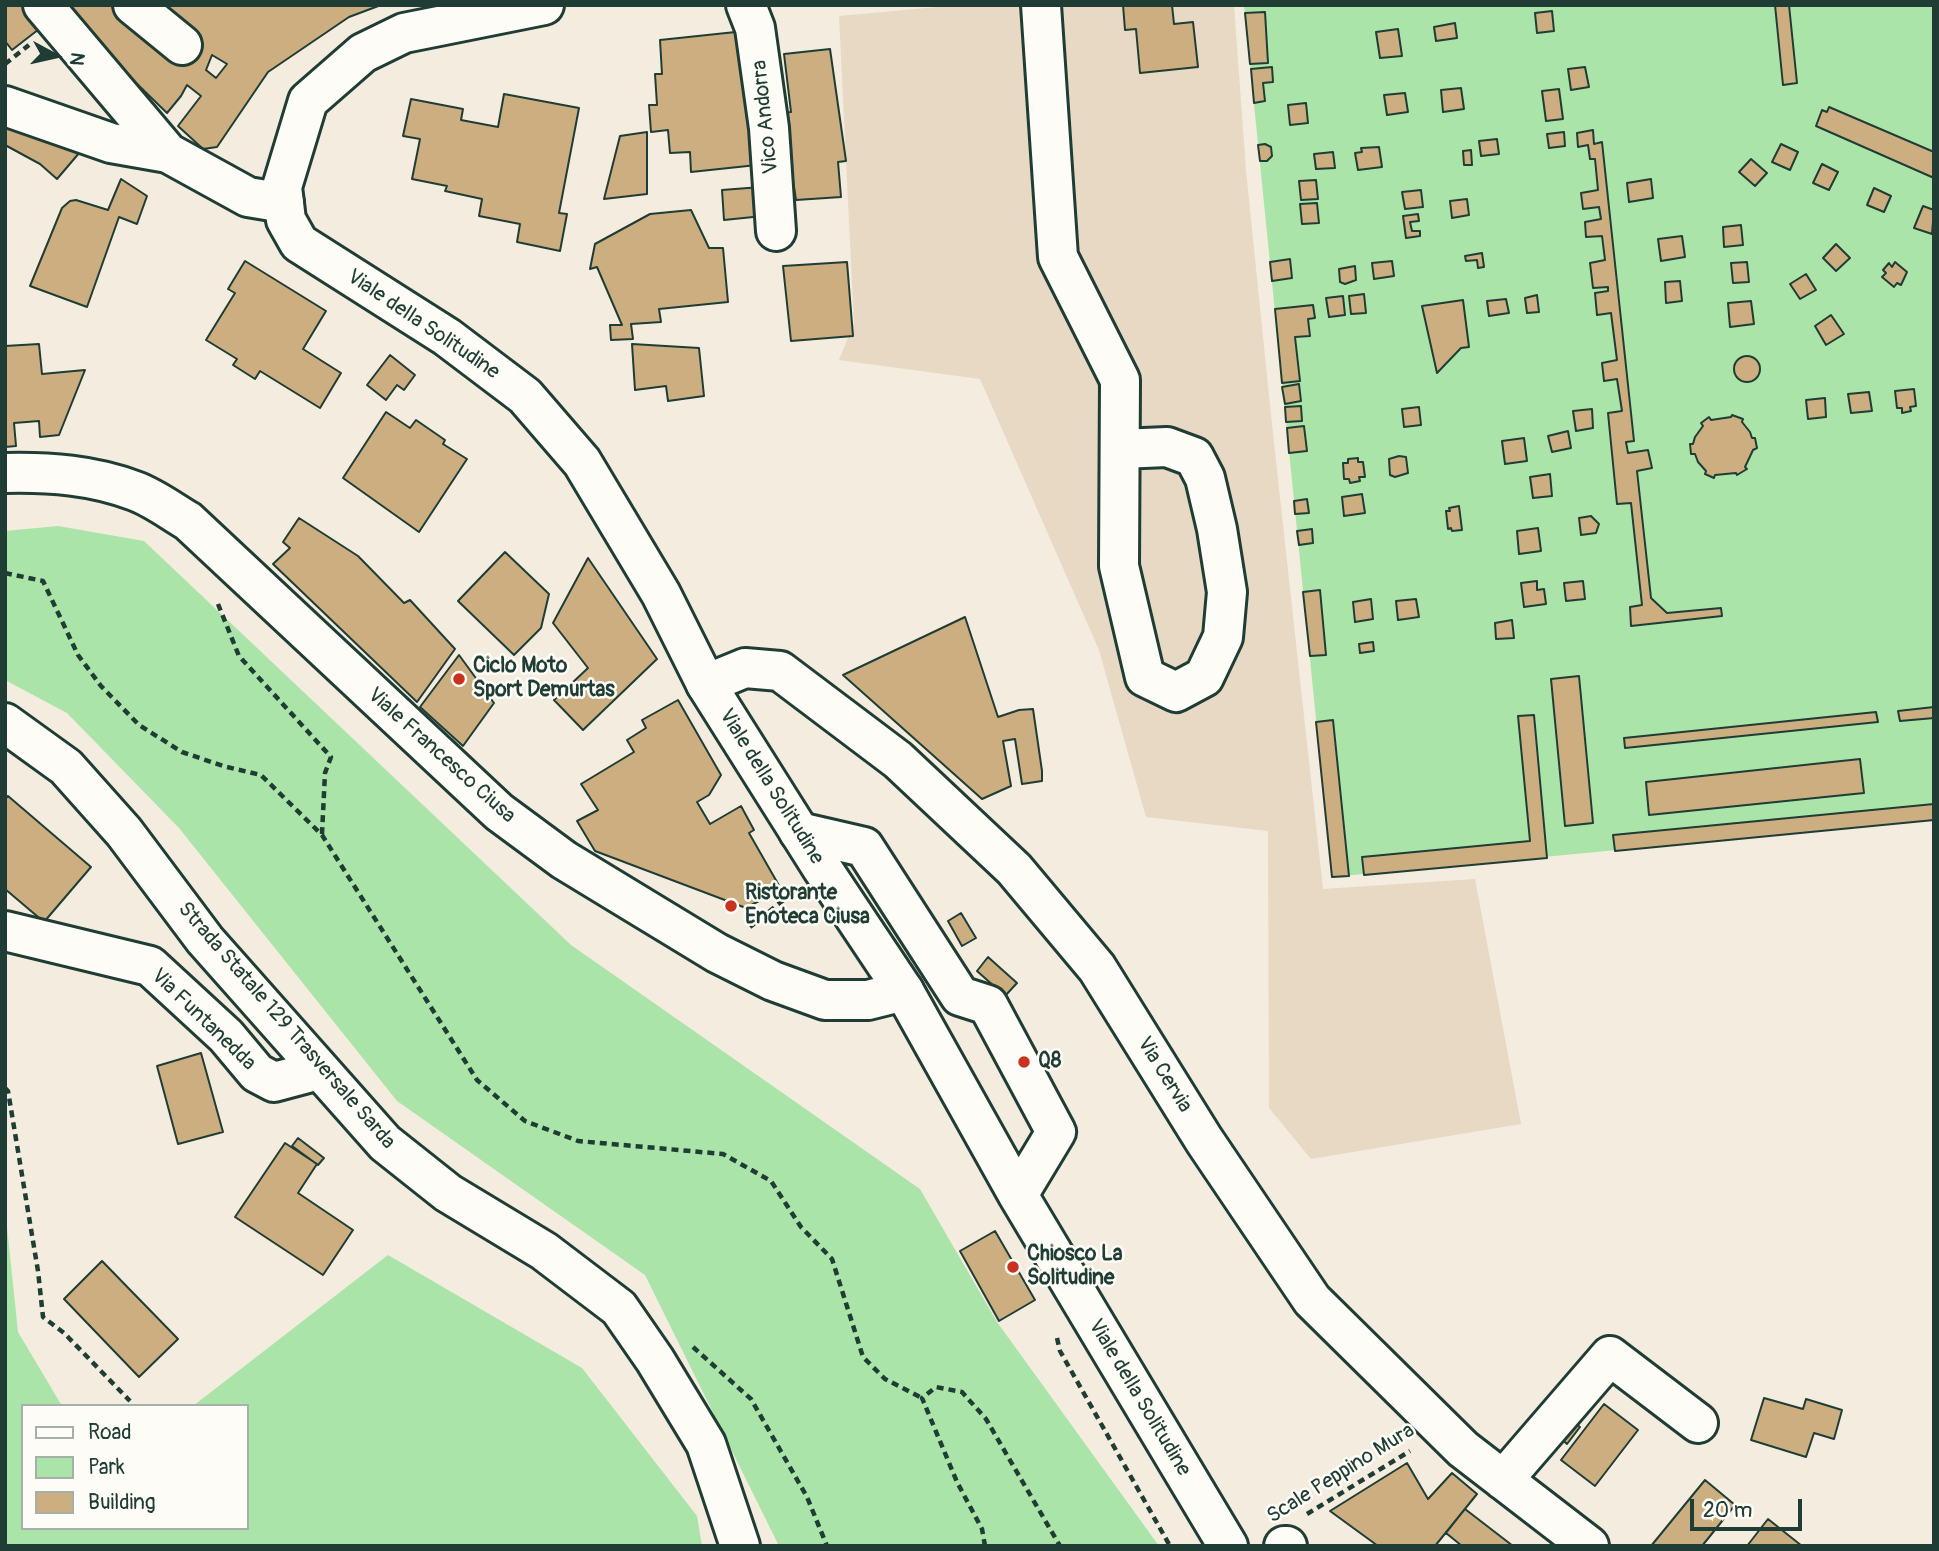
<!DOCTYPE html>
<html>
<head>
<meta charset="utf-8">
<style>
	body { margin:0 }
	#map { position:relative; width:1939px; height:1551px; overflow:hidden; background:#f3ecdf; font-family:Pangolin,sans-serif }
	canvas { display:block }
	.frame { position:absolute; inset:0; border:7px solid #1f3d34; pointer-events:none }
	.legend { position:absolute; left:21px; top:1404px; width:228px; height:126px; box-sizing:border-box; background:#fdfcf7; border:2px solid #a4b0a9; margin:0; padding:9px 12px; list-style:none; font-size:21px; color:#1f3d34 }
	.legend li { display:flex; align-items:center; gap:14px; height:35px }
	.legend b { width:35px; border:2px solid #a4b0a9 }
	.north { position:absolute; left:21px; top:21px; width:70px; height:70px; -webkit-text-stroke:5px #fdfcf7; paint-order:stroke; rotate:98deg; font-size:19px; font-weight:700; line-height:28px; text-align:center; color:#1f3d34 }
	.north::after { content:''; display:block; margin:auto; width:24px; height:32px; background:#1f3d34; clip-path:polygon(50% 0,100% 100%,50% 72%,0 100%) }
	.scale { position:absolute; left:1690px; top:1499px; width:112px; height:32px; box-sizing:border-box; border:4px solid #1f3d34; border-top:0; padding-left:9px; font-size:21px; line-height:24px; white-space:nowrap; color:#1f3d34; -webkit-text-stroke:5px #fdfcf7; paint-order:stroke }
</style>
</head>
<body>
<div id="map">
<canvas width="1939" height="1551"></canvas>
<div class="frame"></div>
<ul class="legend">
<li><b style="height:9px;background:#fdfcf7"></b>Road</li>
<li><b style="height:19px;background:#abe4a8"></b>Park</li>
<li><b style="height:19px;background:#ccae81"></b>Building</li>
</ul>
<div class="north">N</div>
<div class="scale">20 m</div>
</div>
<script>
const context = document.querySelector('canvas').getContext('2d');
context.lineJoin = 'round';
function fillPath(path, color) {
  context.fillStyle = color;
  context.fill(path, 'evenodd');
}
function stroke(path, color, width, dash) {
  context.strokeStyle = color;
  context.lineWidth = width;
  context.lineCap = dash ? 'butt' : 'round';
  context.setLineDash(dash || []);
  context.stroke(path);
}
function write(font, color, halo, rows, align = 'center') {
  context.font = font + ' Pangolin,sans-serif';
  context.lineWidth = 5;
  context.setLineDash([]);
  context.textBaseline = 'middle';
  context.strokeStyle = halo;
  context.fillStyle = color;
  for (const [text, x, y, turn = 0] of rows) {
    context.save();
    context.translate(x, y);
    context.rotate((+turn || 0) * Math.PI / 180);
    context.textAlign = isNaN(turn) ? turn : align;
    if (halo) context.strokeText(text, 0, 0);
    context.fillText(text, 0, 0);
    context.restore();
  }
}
const built = new Path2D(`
	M959,5H1234L1246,171L1273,434L1323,889L1475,879L1521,1124L1311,1159L1269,1108L1268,831L1146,817L1099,650L980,379L839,360L854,323L839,16Z`);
const green = new Path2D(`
	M1244,5H1934V820L1332,877Z
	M58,526L144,541L571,945L920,1189L997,1322L1159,1546H779L645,1275L397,1101L179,828L67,713L5,680V531Z
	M5,1208L18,1332L62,1406H23V1528H247V1406H193L388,1255L582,1368L697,1516L702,1546H5Z`);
const building = new Path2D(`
	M5,5H27L43,26L12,50L5,41Z
	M71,5H381L349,17L268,72L217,147L203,149L178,126L201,96L187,85L181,96L167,113L64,13ZM212,55L227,64L216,78L206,70Z
	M1123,5H1172L1174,24L1193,22L1198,67L1140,73L1136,29L1125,30Z
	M1775,5H1789L1797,83L1783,85Z
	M1552,11L1554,31L1537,33L1535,13Z
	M1265,12L1268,63L1250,64L1245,13Z
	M1455,23L1457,38L1436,41L1434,27Z
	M1398,29L1402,56L1380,58L1376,32Z
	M745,31L757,165L691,172L690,152L670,153L668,130L651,132L649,105H657L655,74H662L660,40Z
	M830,49L846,161L838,162L841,197L796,200L782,113L791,112L784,54Z
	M1272,67L1273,82L1263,83L1265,101L1254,103L1251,69Z
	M1585,67L1589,87L1571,90L1568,69Z
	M1461,88L1464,109L1443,112L1441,90Z
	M1559,89L1563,119L1546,121L1542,91Z
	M1405,93L1408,112L1387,115L1384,95Z
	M504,94L579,108L559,213L567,214L560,251L517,242L520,224L479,216L482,199L445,191L447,186L412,179L420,139L403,136L411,99L463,109L461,120L498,127Z
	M1306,103L1308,123L1290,125L1288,105Z
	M1829,107L1934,152V178L1816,126L1822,110L1827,112Z
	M5,121L80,152L57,179L40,164L5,145Z
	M1593,130L1594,144L1602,142L1634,441L1626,442L1628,453L1648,450L1652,468L1637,471L1651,598L1667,613L1721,608L1722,616L1631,626L1630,607L1642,605L1631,503L1617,504L1608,413L1622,411L1617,379L1604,381L1602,363L1617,360L1611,313L1597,315L1595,293L1608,291V287L1593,288L1590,263L1605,260L1602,236L1586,237L1585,222L1601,219L1599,207L1583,209L1581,193L1598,190L1595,159H1590L1588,145L1578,147L1577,133Z
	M647,132V194L604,199L620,136Z
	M1564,132L1565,146L1549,148L1547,134Z
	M1497,139L1499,154L1481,156L1479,141Z
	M1265,144L1271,147L1272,156L1267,161H1260L1258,145Z
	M1781,144L1798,152L1790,170L1772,162Z
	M1379,147L1382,167L1358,170L1355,153L1362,152L1361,148Z
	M1471,150L1472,165H1464L1463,151Z
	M1333,152L1335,168L1316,169L1314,154Z
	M1751,159L1767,173L1755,186L1739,172Z
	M1822,164L1838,172L1829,190L1813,183Z
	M121,179L147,196L137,224L119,217L87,307L30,286L62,208L70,201L76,200L108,210Z
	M1651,179L1653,198L1629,202L1627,183Z
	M1316,180L1318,199L1301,200L1299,181Z
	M761,187L763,216L724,220L722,190Z
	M1874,188L1891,196L1884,212L1867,205Z
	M1421,190L1423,207L1405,209L1402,192Z
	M1467,199L1469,215L1452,218L1450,201Z
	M1317,203L1319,223L1302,224L1300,204Z
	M1923,206L1934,210L1932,234L1914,228Z
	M691,210L709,248H723L728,302L659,309L661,322L631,324L633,339L611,340L610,325H622L597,267L590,269L595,244L650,214Z
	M1418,214L1419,221L1410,222L1412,231H1420V236L1406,238L1403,216Z
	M1741,225L1743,245L1724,247L1723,227Z
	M1682,236L1685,257L1661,261L1658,239Z
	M1836,244L1850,258L1836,271L1823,258Z
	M1482,253L1484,267L1478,268L1477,260L1466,261L1465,256Z
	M1290,259L1292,278L1272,281L1270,262Z
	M245,261L326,311L303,349L341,373L320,408L260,371L255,379L233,365L237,359L206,340L235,293L228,289Z
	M1392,261L1394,276L1374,279L1372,263Z
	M847,262L853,336L791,341L783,266Z
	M1747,262L1749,282L1733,283L1731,263Z
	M1895,262L1907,272L1901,285L1897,283L1894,287L1882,277L1886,273L1883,270L1889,263L1892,267Z
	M1355,266L1356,280L1345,284L1340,282L1339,269Z
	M1806,274L1816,290L1800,299L1790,284Z
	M1680,281L1682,301L1666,303L1665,282Z
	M1364,294L1366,313L1351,314L1349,296Z
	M1537,295L1539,312L1527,313L1525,298Z
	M1343,296L1345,315L1329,317L1326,298Z
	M1506,299L1509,313L1489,316L1487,301Z
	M1463,300L1469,347L1461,348L1437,373L1422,306Z
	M1751,301L1754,324L1730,327L1728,303Z
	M1313,305L1315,318L1308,319L1310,336L1295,337L1300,381L1282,383L1275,309Z
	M1831,315L1844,334L1826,345L1815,326Z
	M39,344L42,374L85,370L59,435L40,437L39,421L14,423L16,446L5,447V346Z
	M632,344L699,348L704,396L668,401L666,386L635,390Z
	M390,355L415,375L404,390L397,385L386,400L367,385Z
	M1734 369a13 13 0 1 1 26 0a13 13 0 1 1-26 0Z
	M1299,384L1301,401L1285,404L1282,387Z
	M1914,389L1916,406L1910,407L1911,411L1902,413V408H1897L1895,391Z
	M1869,392L1872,411L1851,413L1848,394Z
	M1825,398L1826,417L1808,419L1806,400Z
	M1301,406L1302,421L1286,422L1285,407Z
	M1419,407L1421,425L1404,427L1402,409Z
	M1592,409L1593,428L1576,431L1573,411Z
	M386,412L410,428L416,420L445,440L443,444L467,459L419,532L343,478Z
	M1732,415L1743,419L1742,422L1750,432L1752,438H1755L1757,448L1753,450L1745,467L1747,469L1737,475L1736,473L1715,475L1714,478L1705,474L1706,471L1698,462L1695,454H1691L1690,444H1693L1695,437L1703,426L1701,423L1709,417L1711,420L1731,417Z
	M1304,426L1307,451L1289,453L1287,428Z
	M1568,431L1571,448L1552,452L1548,436Z
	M1524,438L1527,461L1505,464L1502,441Z
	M1399,456L1406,457L1408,473L1395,477L1390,475L1389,459Z
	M1358,458V462H1363L1365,477H1359L1360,481L1350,483L1349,479H1344L1343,463H1348V459Z
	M1550,474L1552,496L1533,498L1530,477Z
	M1362,494L1365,513L1344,516L1342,497Z
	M1307,499L1309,513L1295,514L1294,501Z
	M1459,506L1462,530L1452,531L1451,528L1448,529L1446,511H1450L1449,508Z
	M1591,516L1599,524L1596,533L1581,535L1579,518Z
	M299,518L358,556L404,603L410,600L455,649L417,702L273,564L290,548L283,542Z
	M1538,528L1541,551L1519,554L1517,531Z
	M1312,529L1313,543L1299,545L1297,531Z
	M505,552L549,594L541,628L514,655L458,601Z
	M588,558L657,659L583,730L554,700L588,668L553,623Z
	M1537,581V590L1544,589L1546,604L1524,607L1521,583Z
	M1583,581L1585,599L1566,601L1564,583Z
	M1320,590L1326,655L1310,656L1303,592Z
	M1371,599L1373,619L1355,622L1353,602Z
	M1416,599L1419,617L1398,620L1396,601Z
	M965,617L998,717L1019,710L1033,709L1042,771V781L1022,784L1015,739L1003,741L1011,786L982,799L843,675Z
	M1512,620L1514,638L1496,639L1495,623Z
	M1373,642L1374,651L1360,653L1359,644Z
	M459,655L494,703L463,746L420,707Z
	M1579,676L1593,823L1565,826L1551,679Z
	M678,700L721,775L709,795L697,802L710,824L741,806L754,830L749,833L781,889L746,908L595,851L577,821L598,810L581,784L634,752L627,740L646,728L642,720Z
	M1934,707V718L1900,721L1898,711Z
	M1876,712L1878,722L1625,748L1624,738Z
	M1534,715L1547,858L1364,875L1362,857L1530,841L1518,716Z
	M1333,720L1349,876L1332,877L1316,722Z
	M1860,759L1864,793L1649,815L1646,782Z
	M8,796L91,867L44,922L5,889V799Z
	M1934,804V820L1615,851L1613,835Z
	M961,913L976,938L962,946L948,921Z
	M988,957L1017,983L1005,996L977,971Z
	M201,1053L223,1132L178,1144L157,1066Z
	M298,1138L324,1158L318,1165L292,1146Z
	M285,1143L317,1164L298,1193L353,1230L323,1275L235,1217Z
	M995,1231L1035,1300L999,1321L960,1251Z
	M102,1261L178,1339L139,1377L64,1299Z
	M1764,1398L1803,1409L1806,1399L1842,1410L1834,1439L1814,1433L1806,1457L1751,1440Z
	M1604,1404L1638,1430L1595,1486L1561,1460Z
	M1572,1421L1580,1427L1567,1444L1559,1437Z
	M1407,1463L1428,1499L1452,1473L1477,1494L1435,1546H1378L1330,1511Z
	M1705,1480L1735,1505L1702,1546H1651Z
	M1465,1509L1513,1546H1462L1446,1533Z
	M1768,1519L1802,1546H1747Z`);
const path = new Path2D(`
	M5,64L29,45
	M5,573L43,581L78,655L101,686L139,725L182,752L223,766L261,775L322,835L477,1080L525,1121L578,1141L723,1154L771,1181L801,1227L832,1259L863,1357L885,1379L922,1398
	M218,604L239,656L331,757L325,773L322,834
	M750,927L792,893
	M5,1088L8,1091L38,1271L43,1317L64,1333L130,1401
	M1057,1338L1060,1351L1170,1546
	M693,1347L751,1399L807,1497L827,1546
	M1307,1514L1410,1451
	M985,1546L982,1529L957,1482L922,1398L936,1387L962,1392L986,1419L1060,1546`);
const minor = new Path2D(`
	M43,5L168,153L248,197L284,203
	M133,5L182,45
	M746,5L755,28L769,128L776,231
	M1041,5L1058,257L1120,380L1119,566L1145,677L1176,692L1204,677L1223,637L1227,592L1217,529L1205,478L1194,457L1167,447L1120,449
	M5,106L111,143L168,153
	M706,684L745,668L780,671L898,760L1014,869L1097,968L1204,1140L1312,1300L1463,1449L1589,1546
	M799,832L864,847L960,996L988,1005L1056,1132L1018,1195
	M5,931L150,966L226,1036L257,1073L274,1082L319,1070
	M904,991L1018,1195L1228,1546
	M1503,1480L1610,1356L1698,1423
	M1284,1546H1287`);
const major = new Path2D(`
	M5,473C50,472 93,475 135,491C154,498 171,511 188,521L499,812L564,860L717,953L773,981L825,1000H868L904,991L822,868L706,684L661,594L582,462L525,396L447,337L299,243L286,220L282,187L308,101L363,53L404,33L544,5
	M5,723L66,767L124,832L205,940L385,1143L448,1193L544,1251L619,1308L655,1360L706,1444L740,1546`);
const markers = [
	[459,679,7,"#c8321e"],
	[731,906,7,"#c8321e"],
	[1024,1062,7,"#c8321e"],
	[1013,1267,7,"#c8321e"]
];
const streetNames = [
	["Vico Andorra",766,117,-96],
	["Viale della Solitudine",423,325,34],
	["Viale Francesco Ciusa",441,756,42],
	["Viale della Solitudine",771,787,58],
	["Via Funtanedda",203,1020,44],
	["Strada Statale 129 Trasversale Sarda",286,1026,49],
	["Via Cervia",1164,1075,58],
	["Viale della Solitudine",1139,1398,59],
	["Scale Peppino Mura",1341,1474,-32]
];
const poiNames = [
	["Ciclo Moto",473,667],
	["Sport Demurtas",473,691],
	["Ristorante",745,894],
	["Enoteca Ciusa",745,918],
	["Q8",1038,1062],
	["Chiosco La",1027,1255],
	["Solitudine",1027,1279]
];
fillPath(built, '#e7d9c3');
fillPath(green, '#abe4a8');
fillPath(building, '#ccae81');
stroke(building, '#1f3d34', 2);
stroke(minor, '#1f3d34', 44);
stroke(major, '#1f3d34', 44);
stroke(path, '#1f3d34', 4.5, [7, 5]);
stroke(minor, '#fdfcf7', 38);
stroke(major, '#fdfcf7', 38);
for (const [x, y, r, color] of markers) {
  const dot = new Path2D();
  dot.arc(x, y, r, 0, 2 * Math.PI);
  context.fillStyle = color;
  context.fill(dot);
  stroke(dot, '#fdfcf7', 2.5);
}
write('21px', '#1f3d34', '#fdfcf7', streetNames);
write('bold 21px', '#1f3d34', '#fdfcf7', poiNames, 'left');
</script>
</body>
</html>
